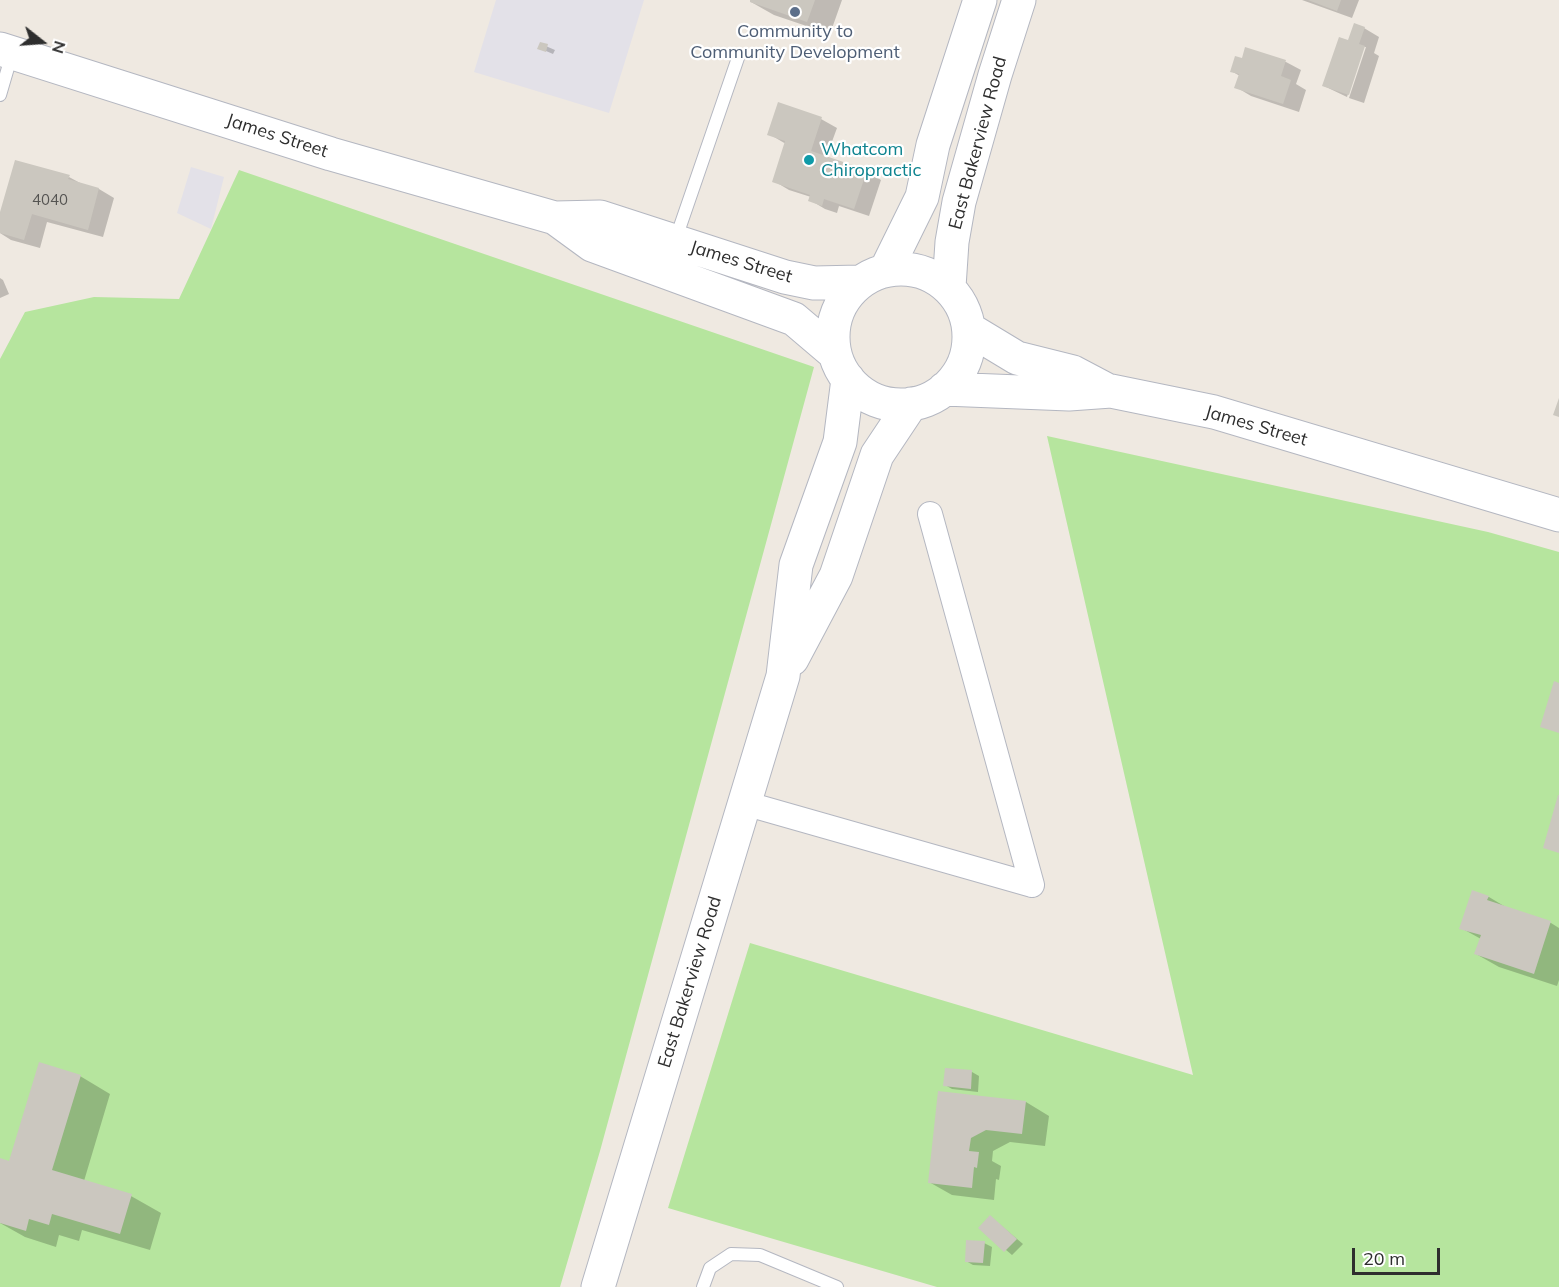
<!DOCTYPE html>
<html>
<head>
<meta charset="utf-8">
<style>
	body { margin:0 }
	#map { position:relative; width:1559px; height:1287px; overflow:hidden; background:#efe9e1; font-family:Mulish,sans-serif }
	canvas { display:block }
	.north { position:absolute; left:12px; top:12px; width:60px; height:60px; -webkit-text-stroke:4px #fff; paint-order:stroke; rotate:107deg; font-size:16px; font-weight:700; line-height:24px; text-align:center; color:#2e2e2e }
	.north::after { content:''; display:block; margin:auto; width:21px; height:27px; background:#2e2e2e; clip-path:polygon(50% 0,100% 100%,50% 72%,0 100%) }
	.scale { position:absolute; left:1352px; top:1248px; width:88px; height:27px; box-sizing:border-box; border:3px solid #2e2e2e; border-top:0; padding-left:8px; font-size:18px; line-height:21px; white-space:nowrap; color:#2e2e2e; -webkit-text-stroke:4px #fff; paint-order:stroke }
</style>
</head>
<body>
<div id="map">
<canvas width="1559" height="1287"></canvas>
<div class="north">N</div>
<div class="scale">20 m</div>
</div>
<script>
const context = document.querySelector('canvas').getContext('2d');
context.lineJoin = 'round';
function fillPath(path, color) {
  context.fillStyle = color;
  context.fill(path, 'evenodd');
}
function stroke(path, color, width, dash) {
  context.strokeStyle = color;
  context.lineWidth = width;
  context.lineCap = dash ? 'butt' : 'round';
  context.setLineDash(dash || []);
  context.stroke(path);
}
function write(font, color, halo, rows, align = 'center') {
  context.font = font + ' Mulish,sans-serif';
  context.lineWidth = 4.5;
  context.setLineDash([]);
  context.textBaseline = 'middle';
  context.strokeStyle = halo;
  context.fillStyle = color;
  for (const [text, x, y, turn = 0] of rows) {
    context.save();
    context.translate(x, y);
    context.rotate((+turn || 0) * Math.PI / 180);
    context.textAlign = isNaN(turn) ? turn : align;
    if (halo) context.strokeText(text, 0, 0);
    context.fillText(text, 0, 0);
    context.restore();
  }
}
const industrial = new Path2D(`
	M496,0H644L609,113L474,72Z
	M191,167L224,177L211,229L177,213Z`);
const green = new Path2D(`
	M239,170L814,367L600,1151L560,1287H0V359L25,312L94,297L179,299Z
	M1047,436L1488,532L1559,552V1287H937L668,1208L750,943L1193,1075Z`);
const shadow = new Path2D(`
	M752,0H842L830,34L774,15L751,2Z
	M1302,0H1359L1352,18Z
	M1364,28L1379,37L1374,53L1379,56L1364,103L1349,98L1366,47H1363L1347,97L1324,86Z
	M541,44L555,50L553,54L539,48Z
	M1246,49L1286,62L1301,70L1296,84L1306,90L1299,112L1251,96L1236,87L1240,76L1231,71L1243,59Z
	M821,119L837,128L826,158L866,171L881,180L869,216L839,206L837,213L825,209L810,200L811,197L789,190L774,181L786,144L769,134Z
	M69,177L82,184L99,189L114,198L103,237L47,222L40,248L11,240L0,233V217Z
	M0,278L3,280L9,294L0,298Z
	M1473,892L1489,897L1509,909L1551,923L1559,928V980L1557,986L1499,967L1476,954L1481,939L1461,928Z
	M946,1070L972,1072L979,1076L978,1092L952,1089L945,1085Z
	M80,1076L110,1094L84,1181L131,1196L161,1213L150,1250L82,1230L79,1241L59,1235L56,1247L25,1237L0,1223V1160L10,1163Z
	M939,1093L1026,1102L1049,1116L1045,1146L1010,1142L993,1151L992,1161L1001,1166L999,1180L996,1179L994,1200L952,1195L929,1182Z
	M991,1217L1023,1244L1012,1255L980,1228Z
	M984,1243L992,1247L990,1266L973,1265L966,1261Z`);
const building = new Path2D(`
	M750,0H815L807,22L750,2Z
	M1308,0H1341L1337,11Z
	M1354,23L1365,27L1359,44L1365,46L1349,95L1322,86L1339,37L1348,40Z
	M540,42L548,44L546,52L537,49Z
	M1245,47L1286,60L1281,76L1291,80L1283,104L1234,88L1239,74L1230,72L1235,56L1242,58Z
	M778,102L822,117L811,151L867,170L854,209L824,199L822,206L808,201L810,195L772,182L785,141L767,135Z
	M15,160L70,175L68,179L99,188L88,230L32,214L24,240L0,233V212Z
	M1559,398V417L1553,415Z
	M1554,681L1559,683V733L1540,727Z
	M1558,795H1559V853L1543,848Z
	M1472,890L1489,896L1487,900L1551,921L1534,974L1474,954L1481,935L1459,929Z
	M39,1062L81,1075L52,1170L132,1194L120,1234L52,1214L49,1225L29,1219L26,1231L0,1223V1158L9,1161Z
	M945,1068L972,1070L971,1089L943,1086Z
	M938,1091L1026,1101L1022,1134L986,1130L971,1138L969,1151L979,1152L977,1168L974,1167L972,1188L928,1183Z
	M990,1215L1017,1239L1004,1252L978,1228Z
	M966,1240L985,1241L983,1263L965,1262Z`);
const lane = new Path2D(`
	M0,95L12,54
	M675,241L739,55
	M703,1287L710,1268L731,1254L760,1255L837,1287`);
const street = new Path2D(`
	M930,514L1032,885
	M744,803L1032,885`);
const secondary = new Path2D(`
	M0,49L331,154L555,218L600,217L785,277L814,283L860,282
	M555,218L592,245L794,319L834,353
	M833 337a68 68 0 1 1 136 0a68 68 0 1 1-136 0Z
	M886,270L922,197L933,145L980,0
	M949,287L952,242L959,202L995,75L1019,0
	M969,329L1017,358L1073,372L1109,391
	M944,389L1069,394L1111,391L1214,412L1559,515
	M792,659L836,576L877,455L911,404
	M598,1287L783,676L796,565L840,442L848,379`);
const markers = [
	[795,12,6,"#5c6f8a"],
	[809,160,6,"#0f9aa8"]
];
const numberNames = [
	["4040",50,200]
];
const serviceNames = [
	["Community to",795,32],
	["Community Development",795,53]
];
const streetNames = [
	["James Street",277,136,18],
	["East Bakerview Road",978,143,-75],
	["James Street",741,262,17],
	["James Street",1256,426,16],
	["East Bakerview Road",690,982,-73]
];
const cultureNames = [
	["Whatcom",821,150],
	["Chiropractic",821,171]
];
fillPath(industrial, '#e3e1e8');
fillPath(green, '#b6e59e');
fillPath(shadow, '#0003');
fillPath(building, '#cbc7bf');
stroke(lane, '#b4b7c1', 14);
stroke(street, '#b4b7c1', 26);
stroke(secondary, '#b4b7c1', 35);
stroke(lane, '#fff', 12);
stroke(street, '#fff', 24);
stroke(secondary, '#fff', 33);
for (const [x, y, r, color] of markers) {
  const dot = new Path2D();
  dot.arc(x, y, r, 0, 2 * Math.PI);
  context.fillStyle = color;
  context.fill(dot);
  stroke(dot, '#fff', 2);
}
write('15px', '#555452', null, numberNames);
write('18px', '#4e5e75', '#fff', serviceNames);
write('18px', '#2e2e2e', '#fff', streetNames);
write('18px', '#0d838f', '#fff', cultureNames, 'left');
</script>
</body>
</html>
